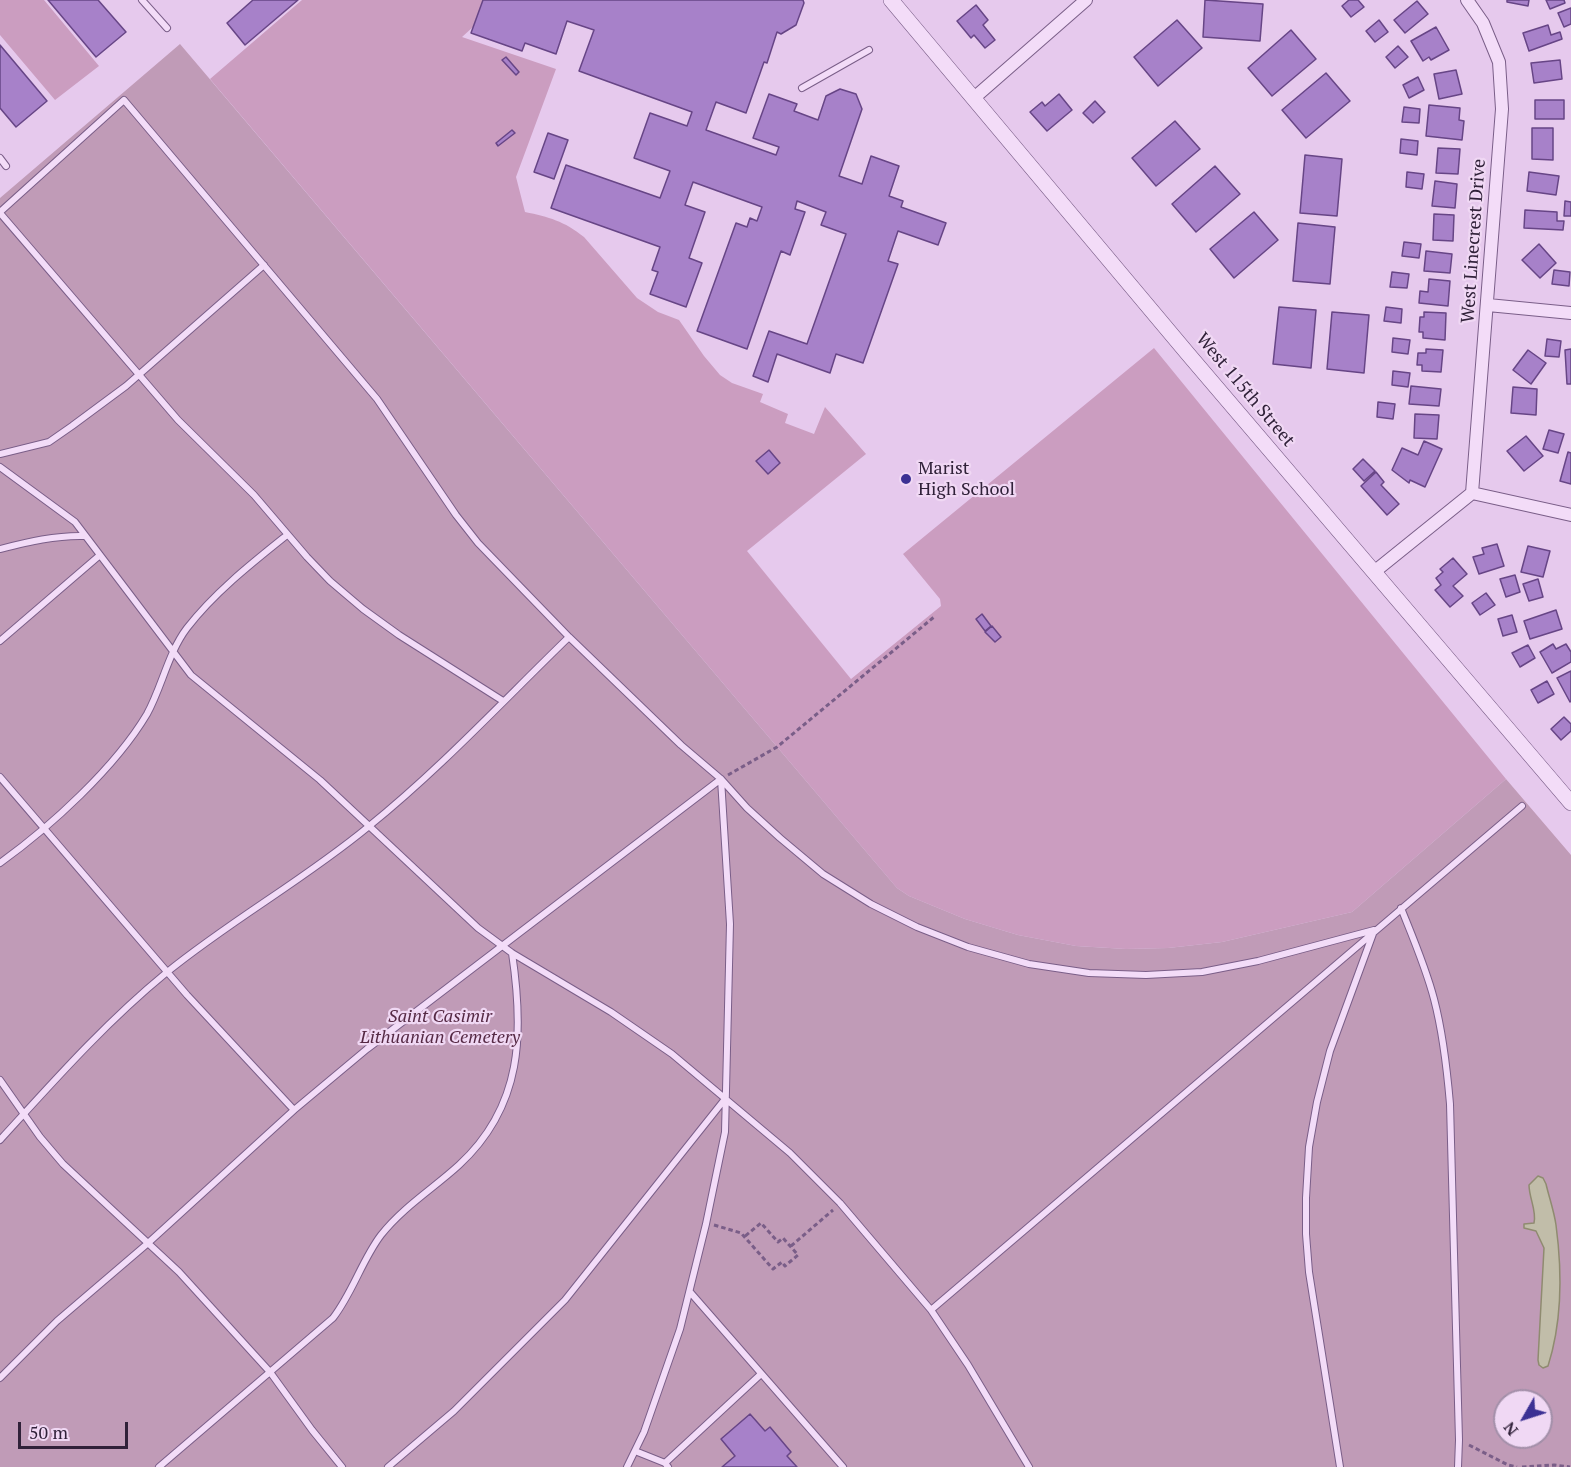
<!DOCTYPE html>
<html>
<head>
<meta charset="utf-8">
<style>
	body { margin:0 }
	#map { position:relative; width:1571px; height:1467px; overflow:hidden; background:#e6c9ed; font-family:"PT Serif",serif }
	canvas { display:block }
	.north { position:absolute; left:1493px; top:1389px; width:60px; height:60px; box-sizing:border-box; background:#f0d8f4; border:2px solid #a38fa9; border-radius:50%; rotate:231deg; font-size:16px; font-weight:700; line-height:24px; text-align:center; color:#302139 }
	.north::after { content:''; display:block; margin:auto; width:21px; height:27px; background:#3c3194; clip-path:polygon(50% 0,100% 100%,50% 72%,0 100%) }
	.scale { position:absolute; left:18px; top:1422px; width:110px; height:27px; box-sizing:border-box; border:3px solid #302139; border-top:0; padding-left:8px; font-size:18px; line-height:21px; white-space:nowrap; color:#302139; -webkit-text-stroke:4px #f0d8f4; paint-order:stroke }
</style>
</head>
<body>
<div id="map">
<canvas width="1571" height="1467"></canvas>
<div class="north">N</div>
<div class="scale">50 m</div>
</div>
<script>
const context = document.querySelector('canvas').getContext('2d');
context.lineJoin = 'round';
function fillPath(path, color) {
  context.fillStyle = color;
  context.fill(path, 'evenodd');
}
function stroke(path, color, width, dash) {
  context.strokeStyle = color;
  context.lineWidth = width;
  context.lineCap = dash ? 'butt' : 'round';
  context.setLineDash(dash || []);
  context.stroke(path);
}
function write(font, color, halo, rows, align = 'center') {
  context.font = font + ' "PT Serif",serif';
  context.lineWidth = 4.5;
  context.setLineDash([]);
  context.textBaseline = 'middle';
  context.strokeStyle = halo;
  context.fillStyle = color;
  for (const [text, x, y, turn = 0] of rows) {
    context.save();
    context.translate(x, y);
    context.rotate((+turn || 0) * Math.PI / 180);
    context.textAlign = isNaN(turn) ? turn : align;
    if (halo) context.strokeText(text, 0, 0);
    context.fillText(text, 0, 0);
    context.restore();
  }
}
const green = new Path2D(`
	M0,0H44L99,66L55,100L0,35Z
	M302,0H483L473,27L462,37L556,69L516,177L525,212C549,217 564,221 584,237L637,298L658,312L679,320L704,356L720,375L732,383L763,394L760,402L788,414L785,423L814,434L825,407L866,454L747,551L851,679L941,606L940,599L903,554L1154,348L1506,779L1352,912L1222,942L1168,948L1126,949L1076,946L1018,935L965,919L909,896L897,888L210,79Z`);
const cemetery = new Path2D(`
	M180,44L897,888L909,896L965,919L1018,935L1076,946L1126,949L1168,948L1222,942L1352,912L1506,779L1571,855V1467H0V198ZM1505,1401H1541V1437H1505Z`);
const water = new Path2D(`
	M1538,1176L1543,1178L1546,1184C1549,1197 1554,1211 1556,1225C1562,1270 1562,1322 1548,1366L1543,1368L1539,1365L1538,1360L1544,1248L1536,1231L1524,1228V1224L1534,1223C1537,1211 1529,1198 1529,1185Z`);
const building = new Path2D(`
	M48,0H98L126,32L96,57Z
	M253,0H298L245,45L227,23Z
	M483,0H803L804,3L796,25L781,34L777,32L767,63L764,62L746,113L716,102L706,130L776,155L779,147L753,138L769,94L797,104L794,111L818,120L826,96L840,89L856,94L862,109L839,176L862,184L871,156L899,166L889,196L903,201L901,207L946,223L938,245L898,231L888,261L898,264L863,363L836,354L830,373L777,354L768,382L753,376L769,331L807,344L846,234L821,225L826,212L797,201L795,209L805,212L790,255L781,251L747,349L697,331L736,223L747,227L750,218L757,221L762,207L693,182L685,205L705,212L689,258L702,263L686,307L650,294L658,272L652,270L660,247L551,208L566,165L660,198L670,171L634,158L650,113L687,126L692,112L579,71L594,30L567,21L556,54L525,43L522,51L471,33Z
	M1205,0L1263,4L1260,41L1203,37Z
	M1349,0H1358L1364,7L1351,17L1342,6Z
	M1507,0H1529L1528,6L1507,2Z
	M1546,0H1564L1565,3L1550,9Z
	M1417,1L1428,14L1405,33L1394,20Z
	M976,5L988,20L983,25L995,40L985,48L974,35L971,38L957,21Z
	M1571,8V24L1564,27L1558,13Z
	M1177,20L1202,48L1158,86L1134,57Z
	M1379,20L1388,32L1375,42L1366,31Z
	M1548,25L1551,35L1560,32L1562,39L1529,51L1523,33Z
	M1436,27L1449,50L1431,60L1429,57L1423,61L1411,41Z
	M1291,30L1316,59L1272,96L1248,68Z
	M0,45L47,101L16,127L0,108Z
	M1398,46L1408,57L1395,68L1386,57Z
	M506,57L519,72L516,75L502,60Z
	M1560,60L1562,79L1534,83L1531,63Z
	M1456,70L1462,94L1439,99L1434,74Z
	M1326,73L1350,101L1306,138L1282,110Z
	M1418,77L1424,90L1409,98L1403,85Z
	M1059,94L1072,110L1047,131L1030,112L1042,102L1045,106Z
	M1535,100H1564V119H1535Z
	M1095,101L1105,112L1093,123L1083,113Z
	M1429,105L1460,108L1459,120L1464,121L1462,140L1426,136Z
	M1404,107L1420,109L1419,123L1402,122Z
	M1175,121L1200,149L1156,186L1132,158Z
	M1532,128H1553V160L1532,159Z
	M512,130L515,133L498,146L496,143Z
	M548,133L568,140L554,179L534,172Z
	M1401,139L1418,141L1417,155L1400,153Z
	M1438,148L1460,149L1458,174L1436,173Z
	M1305,155L1342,159L1337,216L1300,213Z
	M1215,166L1240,194L1196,232L1172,204Z
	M1407,172L1424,174L1422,189L1406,187Z
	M1529,172L1559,176L1556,195L1527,191Z
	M1435,181L1457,184L1455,208L1432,206Z
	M1565,201L1571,202V216H1564Z
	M1525,210L1557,212V221H1564L1563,230L1524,228Z
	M1254,212L1278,240L1234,278L1210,249Z
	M1434,214L1454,215L1453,241L1433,240Z
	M1298,223L1335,227L1330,284L1293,281Z
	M1404,242L1421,244L1419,258L1402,256Z
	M1539,244L1556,263L1540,278L1522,260Z
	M1426,251L1452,254L1450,273L1424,271Z
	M1554,270L1570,272L1569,286L1552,284Z
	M1392,272L1409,274L1407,288L1390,287Z
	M1429,279L1450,281L1448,306L1419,303L1420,291L1428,292Z
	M1279,307L1316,310L1311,368L1273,364Z
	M1386,307L1402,309L1401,323L1384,321Z
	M1332,312L1369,315L1364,373L1327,369Z
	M1424,312L1446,313L1445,340L1423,338V332H1419L1420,317H1424Z
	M1393,338L1410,340L1408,354L1392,352Z
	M1547,339L1561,341L1559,357L1545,356Z
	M1426,349L1443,350L1441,372L1422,371V365H1417L1418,353H1426Z
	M1571,349V384H1567L1565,350Z
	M1528,350L1546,363L1531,384L1513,370Z
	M1393,371L1410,373L1408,387L1392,385Z
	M1411,386L1441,389L1439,406L1409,404Z
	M1513,387L1537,389L1536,415L1511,413Z
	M1378,402L1395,404L1393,419L1377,417Z
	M1415,414L1439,415L1437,439L1414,438Z
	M1549,430L1564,434L1558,453L1543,449Z
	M1526,436L1543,456L1524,471L1507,451Z
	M1424,441L1442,449L1425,487L1410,480L1409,483L1392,470L1402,448L1418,455Z
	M769,450L780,463L768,474L756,461Z
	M1568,452L1571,453V484L1560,481Z
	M1363,459L1375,471L1364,481L1353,469Z
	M1376,472L1384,482L1381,485L1399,504L1387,515L1361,486Z
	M1497,544L1504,566L1479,574L1473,557L1484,554L1482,548Z
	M1528,546L1550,551L1543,577L1521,572Z
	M1453,558L1467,574L1453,586L1463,596L1450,607L1435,590L1441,585L1436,578L1443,572L1440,569Z
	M1515,575L1520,592L1506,597L1500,579Z
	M1538,579L1543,597L1529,601L1523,584Z
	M1486,593L1495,605L1480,615L1472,603Z
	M1556,610L1562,629L1530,639L1524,621Z
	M982,614L991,626L985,631L976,619Z
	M1512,615L1517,632L1503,636L1498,619Z
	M992,626L1001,637L995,642L985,632Z
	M1553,644L1556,649L1566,644L1571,652V662L1552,673L1540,652Z
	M1528,645L1535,658L1520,667L1512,653Z
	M1571,671V701L1570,702L1557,678Z
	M1547,681L1554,694L1538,703L1531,690Z
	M1564,717L1571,724V731L1561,740L1551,729Z
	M750,1414L765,1431L770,1427L791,1452L787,1456L797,1467H722L735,1456L721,1439Z`);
const path = new Path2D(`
	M728,775L777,747L934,617
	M714,1225L741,1233L773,1269L782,1262L785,1266L798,1255L783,1238L778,1242L761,1223L744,1237
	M791,1246L833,1210
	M1469,1445L1508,1465L1517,1467
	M1522,1467L1554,1465L1570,1467`);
const service = new Path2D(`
	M142,0L167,28
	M802,88L869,50
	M0,158L6,166
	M0,212L124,100L377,399L456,515L478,543L569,637L681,745L721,779L747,808L780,838L823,874L871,904L917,927L968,947L1029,964L1089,973L1146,975L1202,972L1258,961L1374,930
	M0,213L178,420L254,495L307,557L330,581L363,609L399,635L503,701
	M0,454L49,442L72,426L126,386L264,265
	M0,467L75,522L191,675L320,780L478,928L512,953L611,1012L672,1054L790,1153L840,1203L931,1310L968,1365L1029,1467
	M0,549C28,542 56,535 85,536
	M0,641L100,555
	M0,777L187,995L294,1110
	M0,863C50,827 115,768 147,714C162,687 168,653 187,628C215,592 252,563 287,535
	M1401,908C1413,938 1426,968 1434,999C1443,1033 1447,1069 1450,1104L1459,1440L1458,1467
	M0,1080L40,1137L63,1164L179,1272L270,1372L312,1430L342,1467
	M0,1140C53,1082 105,1023 166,973C231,920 304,880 368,827C440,769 503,701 569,637
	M690,1292L843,1467
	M931,1310L1522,806
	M0,1378L57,1321L147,1244L294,1110L367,1049L721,779
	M635,1451L665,1463L668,1467
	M665,1463L761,1374
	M159,1467L333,1318C353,1292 362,1260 381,1235C403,1207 434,1188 459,1165C523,1106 524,1033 512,953
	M388,1467L454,1411L565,1300L725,1099
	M627,1467L644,1432L680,1329L706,1224L725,1132L730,924L721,779
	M1340,1467L1309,1272L1306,1234V1198L1309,1147L1317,1102L1330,1051L1374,931`);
const minor = new Path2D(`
	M1467,0L1483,23L1499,62L1502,109L1472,493
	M974,98L1086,0
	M1488,305L1571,313
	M1374,572L1472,493L1571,515`);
const tertiary = new Path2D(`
	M891,0L1188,354L1571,803`);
const markers = [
	[906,479,6,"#3c3194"]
];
const streetNames = [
	["West Linecrest Drive",1474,241,-86],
	["West 115th Street",1245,390,50]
];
const poiNames = [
	["Marist",918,469],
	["High School",918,490]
];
const parkNames = [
	["Saint Casimir",440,1017],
	["Lithuanian Cemetery",440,1038]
];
fillPath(green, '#cb9dc0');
fillPath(cemetery, '#c09bb7');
fillPath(water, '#c1bda9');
stroke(water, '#8f8b70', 1.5);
fillPath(building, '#a781c9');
stroke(building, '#674586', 1.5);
stroke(service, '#7a5e88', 8);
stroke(minor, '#7a5e88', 14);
stroke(tertiary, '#7a5e88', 16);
stroke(path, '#7a5e88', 3, [4.5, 3]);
stroke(service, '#f3dcf8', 6);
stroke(minor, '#f3dcf8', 12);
stroke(tertiary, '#f3dcf8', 15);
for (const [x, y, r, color] of markers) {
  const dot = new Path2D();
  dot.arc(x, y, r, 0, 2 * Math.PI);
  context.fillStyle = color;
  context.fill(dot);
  stroke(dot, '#f0d8f4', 2);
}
write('18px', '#302139', '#f0d8f4', streetNames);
write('18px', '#302139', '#f0d8f4', poiNames, 'left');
write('italic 18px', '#552944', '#f0d8f4', parkNames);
</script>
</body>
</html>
